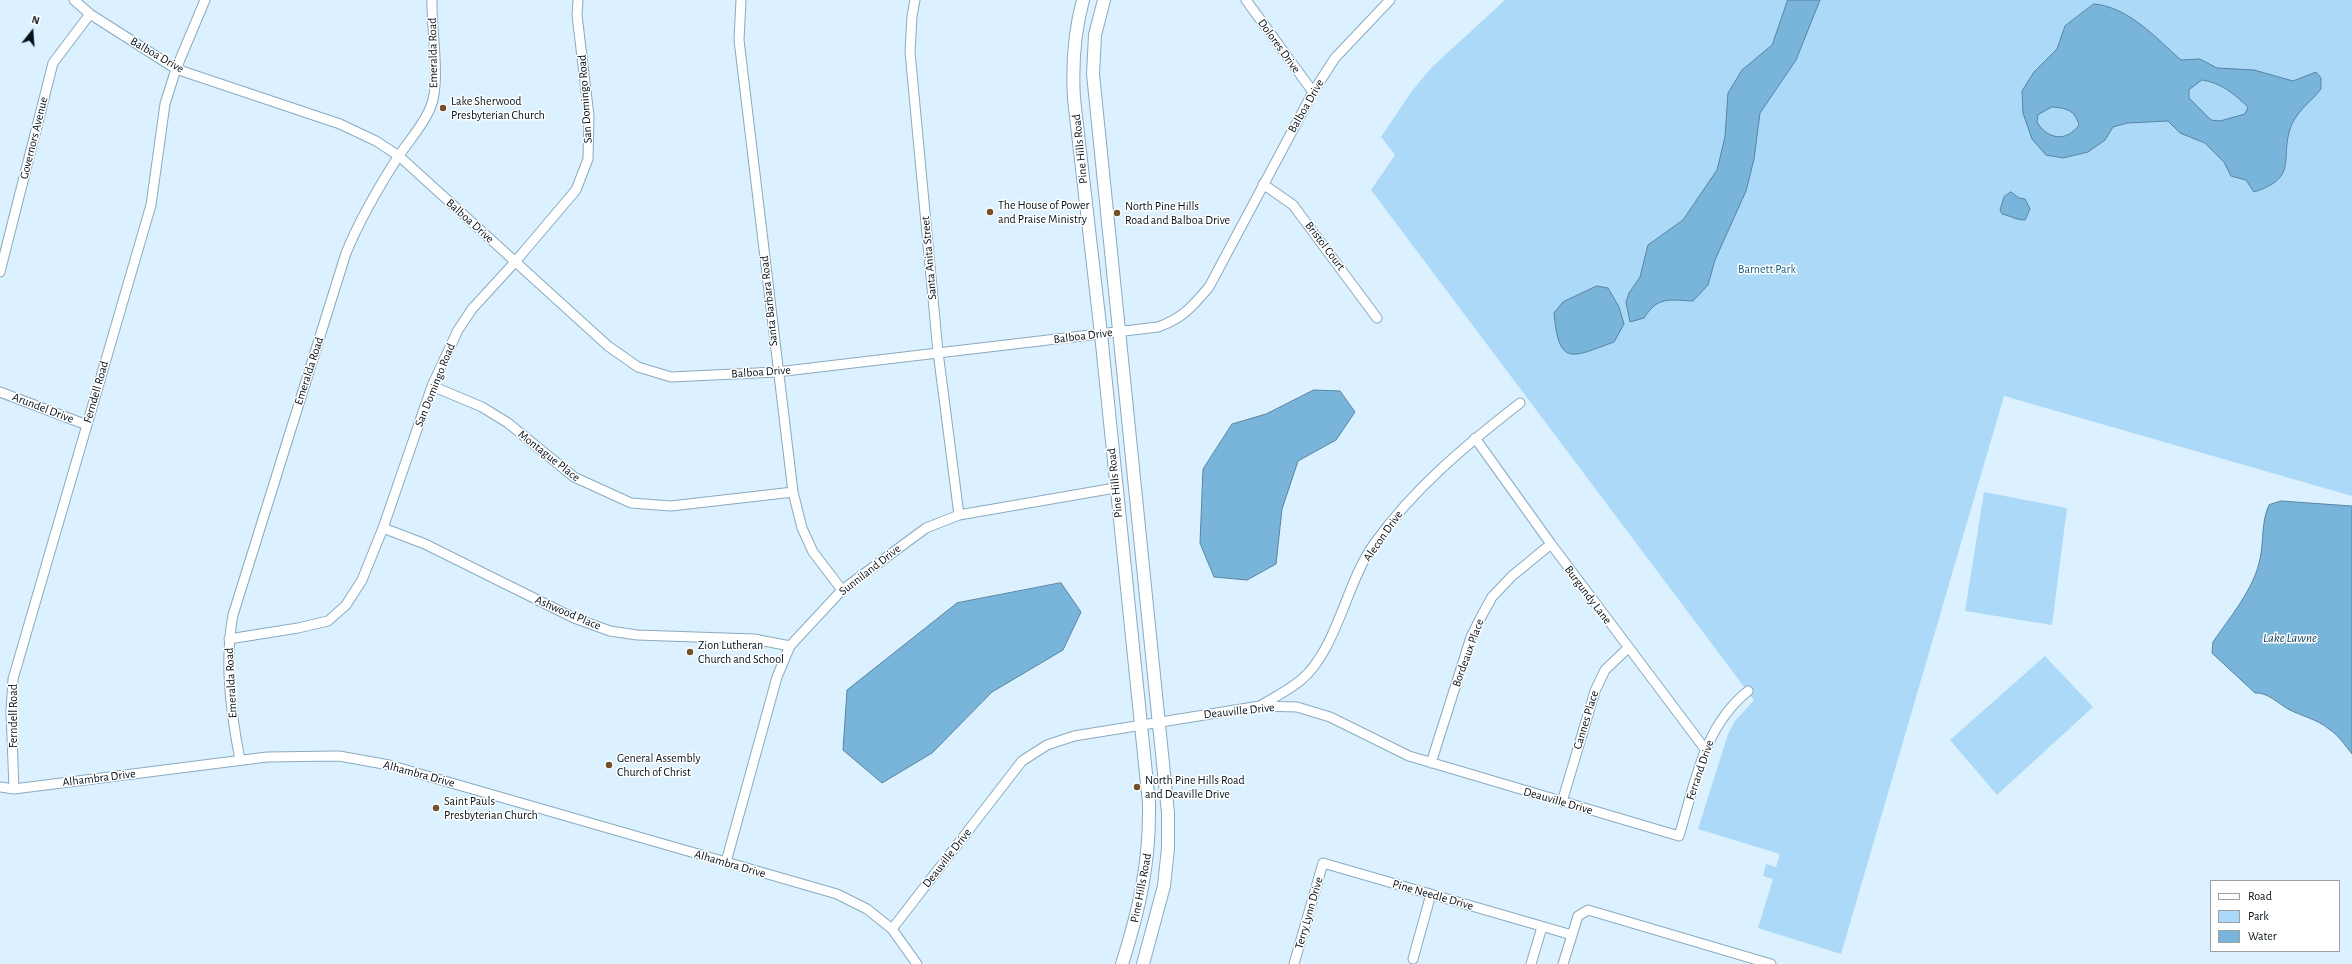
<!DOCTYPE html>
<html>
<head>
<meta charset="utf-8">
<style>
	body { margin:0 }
	#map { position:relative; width:2352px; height:964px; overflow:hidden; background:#dcf1ff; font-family:"Alegreya Sans",sans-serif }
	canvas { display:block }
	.legend { position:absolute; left:2210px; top:880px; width:130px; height:72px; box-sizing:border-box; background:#fff; border:1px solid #9ba0a3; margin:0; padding:5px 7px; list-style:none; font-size:12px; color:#051119 }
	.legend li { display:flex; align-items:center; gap:8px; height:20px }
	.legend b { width:20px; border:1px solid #9ba0a3 }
	.north { position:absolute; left:12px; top:12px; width:40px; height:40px; -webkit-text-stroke:3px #fff; paint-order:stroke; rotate:17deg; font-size:11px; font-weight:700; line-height:16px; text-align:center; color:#051119 }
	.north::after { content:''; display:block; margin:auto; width:14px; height:18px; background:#051119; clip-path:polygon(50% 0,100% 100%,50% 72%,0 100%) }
</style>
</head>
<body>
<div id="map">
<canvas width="2352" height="964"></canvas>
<ul class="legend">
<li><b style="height:5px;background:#fff"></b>Road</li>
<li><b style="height:11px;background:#acd9f7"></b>Park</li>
<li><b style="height:11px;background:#79b5db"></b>Water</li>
</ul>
<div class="north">N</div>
</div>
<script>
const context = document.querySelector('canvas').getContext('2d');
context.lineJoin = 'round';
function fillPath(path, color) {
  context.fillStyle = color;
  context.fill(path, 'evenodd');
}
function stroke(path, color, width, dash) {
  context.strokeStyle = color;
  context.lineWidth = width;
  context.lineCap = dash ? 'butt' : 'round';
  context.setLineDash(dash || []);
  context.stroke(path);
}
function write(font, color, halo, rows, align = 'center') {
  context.font = font + ' "Alegreya Sans",sans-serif';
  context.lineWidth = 3;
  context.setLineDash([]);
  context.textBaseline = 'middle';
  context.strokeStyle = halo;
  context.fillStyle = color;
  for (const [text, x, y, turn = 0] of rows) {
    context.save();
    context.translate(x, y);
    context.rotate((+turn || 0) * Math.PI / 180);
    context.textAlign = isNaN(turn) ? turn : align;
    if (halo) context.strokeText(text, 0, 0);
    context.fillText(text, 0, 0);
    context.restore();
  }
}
const green = new Path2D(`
	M1505,0H2352V496L2004,396L1841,954L1758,928L1773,879L1763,876L1766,864L1776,867L1780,854L1698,829L1728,734L1735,721L1754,700L1371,190L1395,155L1381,137L1412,91L1432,67Z
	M1984,492L2067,508L2052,625L1965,611Z
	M2045,656L2093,707L1997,795L1950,740Z`);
const water = new Path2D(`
	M1788,0H1820L1796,60L1760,113L1754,159L1746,191L1715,260L1708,285L1693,301C1669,300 1658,296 1644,318L1630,322L1626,302L1629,293L1640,277L1648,245L1683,220L1717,170L1725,137L1728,93L1742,70L1772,45Z
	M2094,4C2129,7 2156,38 2181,60L2200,59L2217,68L2254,70L2293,81L2316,72L2321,78V89C2311,102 2299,109 2292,124C2278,157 2301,177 2254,192L2246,180L2231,176L2224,162L2205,143L2180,133L2168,121L2127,123L2113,127L2105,140L2088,152L2063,158L2046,155L2032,139L2023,113L2022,91L2034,72L2057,49L2065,26ZM2202,80C2222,83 2234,94 2248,107L2245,114L2220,121L2211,120L2189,98V90ZM2052,107C2066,108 2075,110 2079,125C2066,143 2047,139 2037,122L2038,115Z
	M2011,192L2019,198L2025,199L2030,209L2025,220C2016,220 2011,216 2002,214L2000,210L2004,197Z
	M1597,286L1608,288L1619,307L1624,324L1614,342C1572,357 1559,368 1554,313L1563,302Z
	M1314,390L1340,391L1355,412L1336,440L1298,461L1282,509L1276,564L1247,580L1214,577L1200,543L1203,469L1232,424L1266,414Z
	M2281,501L2352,506V754C2345,745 2339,736 2329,729C2317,719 2301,716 2288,709C2278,703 2267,692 2255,693L2212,653L2213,642C2230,617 2254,589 2260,559C2264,541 2261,522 2269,505Z
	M1061,583L1081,612L1063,650L992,692L932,753L882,783L843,750L847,690L957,603Z`);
const minor = new Path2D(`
	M74,0L90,14L176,69L340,124L376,141L399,156L608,346L638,367L671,377L777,372L1158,327C1183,318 1192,307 1209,287L1313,92L1335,58L1390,0
	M741,0L739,40L793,492L802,528L813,552L842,590
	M915,0L912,16L910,52L938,352L959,515
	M1246,0L1313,92
	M1263,184L1293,205L1377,318
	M0,272L53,63L90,14
	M432,386L482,407L508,423L574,477L631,503L671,506L793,492
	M0,392L87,425
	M1475,438L1551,544L1705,749
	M383,528L425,544L574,618L610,631L637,635L754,639L790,646
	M229,639L298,628L328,621L346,605L362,580L383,528L432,386L458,330L472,309L515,262L576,190L588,159L589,116L577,15L578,0
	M1260,706C1273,698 1289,690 1301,680C1337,650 1346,583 1374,544C1414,488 1466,445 1520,403
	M240,760C231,713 224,662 233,615L346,253C360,219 378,188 398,157C409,140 424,125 431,106C441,80 431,30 432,0
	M1431,763L1471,637L1481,617L1492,597L1512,576L1551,544
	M0,787L14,789L267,757L339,756L389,765L837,894L867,909L892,929L917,964
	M14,789L11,711L13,679L151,205L165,104L176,69L205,0
	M1562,802L1595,691L1605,670L1628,648
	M726,862L777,677L790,646L842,590L926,528L959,515L1115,488
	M892,929L1022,761L1047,745L1074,736L1260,706L1297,707L1330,717L1409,756L1679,836C1695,784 1703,727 1748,691
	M1413,959L1431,894
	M1294,964L1323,863L1572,935
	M1531,964L1542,927
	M1563,964L1578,916L1588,910L1771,964`);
const major = new Path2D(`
	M1083,0C1074,33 1072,65 1074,99L1101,334L1149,803C1150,862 1140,907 1122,964
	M1104,0L1095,35L1093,74L1168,813V848L1164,886L1143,964`);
const markers = [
	[443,108,4,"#735029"],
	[990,212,4,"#735029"],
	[1117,213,4,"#735029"],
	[690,652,4,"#735029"],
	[609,765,4,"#735029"],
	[1137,787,4,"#735029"],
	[436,808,4,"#735029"]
];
const streetNames = [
	["Dolores Drive",1279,46,54],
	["Emeralda Road",433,53,-91],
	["Balboa Drive",157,55,30],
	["San Domingo Road",585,99,-94],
	["Balboa Drive",1306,106,-60],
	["Governors Avenue",34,138,-76],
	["Pine Hills Road",1080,149,-96],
	["Balboa Drive",470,221,42],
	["Bristol Court",1325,246,53],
	["Santa Anita Street",929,258,-95],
	["Santa Barbara Road",769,301,-96],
	["Balboa Drive",1083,336,-7],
	["Emeralda Road",309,371,-72],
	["Balboa Drive",761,372,-4],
	["San Domingo Road",435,385,-68],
	["Ferndell Road",96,392,-74],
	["Arundel Drive",43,408,21],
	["Montague Place",549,456,38],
	["Pine Hills Road",1115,483,-96],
	["Alecon Drive",1383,536,-55],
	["Sunniland Drive",870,570,-38],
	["Burgundy Lane",1588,595,53],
	["Ashwood Place",568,613,23],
	["Bordeaux Place",1468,653,-70],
	["Emeralda Road",231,683,-93],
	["Deauville Drive",1239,711,-6],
	["Ferndell Road",13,716,-90],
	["Cannes Place",1586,720,-73],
	["Ferrand Drive",1700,770,-71],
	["Alhambra Drive",419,774,15],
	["Alhambra Drive",99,778,-7],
	["Deauville Drive",1558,801,16],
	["Deauville Drive",947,858,-52],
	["Alhambra Drive",730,864,16],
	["Pine Hills Road",1141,888,-79],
	["Pine Needle Drive",1433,895,16],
	["Terry Lynn Drive",1309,913,-74]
];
const poiNames = [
	["Lake Sherwood",451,101],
	["Presbyterian Church",451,115],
	["The House of Power",998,205],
	["and Praise Ministry",998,219],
	["North Pine Hills",1125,206],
	["Road and Balboa Drive",1125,220],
	["Zion Lutheran",698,645],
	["Church and School",698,659],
	["General Assembly",617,758],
	["Church of Christ",617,772],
	["North Pine Hills Road",1145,780],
	["and Deaville Drive",1145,794],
	["Saint Pauls",444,801],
	["Presbyterian Church",444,815]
];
const parkNames = [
	["Barnett Park",1767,269]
];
const waterNames = [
	["Lake Lawne",2290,638]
];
fillPath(green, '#acd9f7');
fillPath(water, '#79b5db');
stroke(water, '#5684a1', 1);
stroke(minor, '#89aac0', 11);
stroke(major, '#89aac0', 14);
stroke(minor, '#fff', 9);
stroke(major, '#fff', 12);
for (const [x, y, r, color] of markers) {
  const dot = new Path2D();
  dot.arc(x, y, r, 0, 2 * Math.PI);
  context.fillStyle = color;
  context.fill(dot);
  stroke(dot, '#fff', 1.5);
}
write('12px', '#051119', '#fff', streetNames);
write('12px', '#051119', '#fff', poiNames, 'left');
write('12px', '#145c82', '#fff', parkNames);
write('italic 13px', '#11425c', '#fff', waterNames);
</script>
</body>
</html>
